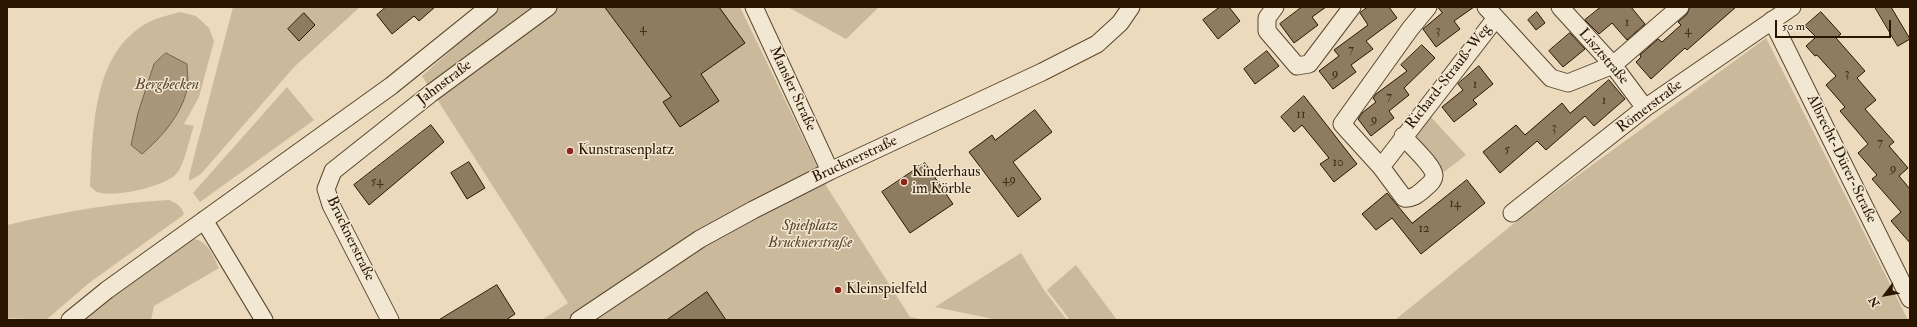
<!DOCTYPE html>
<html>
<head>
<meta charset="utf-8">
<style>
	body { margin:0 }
	#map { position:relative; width:1917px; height:327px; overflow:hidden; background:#ebdabb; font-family:"IM FELL Double Pica",serif }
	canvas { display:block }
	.frame { position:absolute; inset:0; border:8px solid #2a1600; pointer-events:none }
	.north { position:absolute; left:1865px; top:275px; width:40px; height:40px; -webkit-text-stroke:3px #f2e7d3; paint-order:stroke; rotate:238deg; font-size:11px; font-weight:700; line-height:16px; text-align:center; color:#2a1600 }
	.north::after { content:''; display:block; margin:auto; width:14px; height:18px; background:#2a1600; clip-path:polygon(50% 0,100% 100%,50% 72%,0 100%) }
	.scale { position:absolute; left:1775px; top:20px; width:116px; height:18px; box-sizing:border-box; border:2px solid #2a1600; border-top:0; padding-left:5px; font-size:12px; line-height:14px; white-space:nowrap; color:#2a1600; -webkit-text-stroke:3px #f2e7d3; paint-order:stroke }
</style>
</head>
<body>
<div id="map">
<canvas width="1917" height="327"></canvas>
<div class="frame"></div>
<div class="north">N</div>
<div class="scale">50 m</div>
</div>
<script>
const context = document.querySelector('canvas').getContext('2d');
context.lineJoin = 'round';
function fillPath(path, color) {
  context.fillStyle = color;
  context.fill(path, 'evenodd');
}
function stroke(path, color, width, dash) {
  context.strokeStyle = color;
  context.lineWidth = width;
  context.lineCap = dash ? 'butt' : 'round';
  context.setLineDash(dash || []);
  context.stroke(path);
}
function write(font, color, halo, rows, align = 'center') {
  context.font = font + ' "IM FELL Double Pica",serif';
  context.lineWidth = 3;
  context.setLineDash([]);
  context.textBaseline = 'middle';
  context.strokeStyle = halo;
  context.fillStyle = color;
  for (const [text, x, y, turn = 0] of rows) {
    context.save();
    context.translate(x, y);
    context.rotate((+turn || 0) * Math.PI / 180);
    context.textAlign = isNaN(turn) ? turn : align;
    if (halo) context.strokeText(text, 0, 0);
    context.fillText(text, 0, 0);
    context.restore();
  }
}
const green = new Path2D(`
	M233,7H360L294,67L201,174L189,181V176Z
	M500,7H740L827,187L910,317L925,320H542L568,303L422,76Z
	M788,7H879L846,39Z
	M180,12L196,16L209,28L214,41L199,97L184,124L194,126C189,139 185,163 177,173C166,187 113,198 97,192C95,191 92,188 90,186C93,134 92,62 138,29C150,19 166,16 180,12Z
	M1766,38L1908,320H1395L1528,212Z
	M287,87L314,120L200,202L193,193Z
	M1430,116L1466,155L1444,172L1415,137Z
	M169,200C177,203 181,206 184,214L182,216L89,283L46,320L7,318V225C63,212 111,203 169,200Z
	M194,239C208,241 213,256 219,268L154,306L151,320H81L100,304L181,246Z
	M1021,253L1044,290L1067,320H998L935,307Z
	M1076,265L1117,320H1070L1047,290Z`);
const water = new Path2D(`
	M166,53L187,64C187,72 189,82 187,89C182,114 161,138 142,154L131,145L138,113L154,64Z`);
const building = new Path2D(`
	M386,7H435L419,21L414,16L392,34L377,15Z
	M605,7H719L745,43L701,74L719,101L680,127L663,102L671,97Z
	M1220,7H1229L1240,21L1218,39L1203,20Z
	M1302,7H1326L1312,17L1318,25L1294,43L1280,24Z
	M1368,7H1389L1397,18L1366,41L1373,49L1351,65L1356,72L1333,89L1319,71L1339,56L1334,50L1368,25L1360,13Z
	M1438,7H1474L1454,21L1460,29L1436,47L1423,29L1442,13Z
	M1601,7H1631L1645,24L1627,40L1612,23L1599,34L1585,20Z
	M1690,7H1736L1687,50L1685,48L1651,79L1636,62L1641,57L1640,55L1658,39L1662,42L1681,25L1678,22L1687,14Z
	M1875,7H1891L1910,39L1898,46Z
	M1537,12L1545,23L1536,30L1528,20Z
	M1821,12L1841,34L1836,38L1865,71L1857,78L1876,100L1865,109L1894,142L1889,146L1908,168L1899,176L1910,189V243L1891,221L1901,212L1872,179L1877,175L1858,153L1868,144L1840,111L1845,107L1826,85L1836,76L1817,55L1815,56L1806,46L1816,37L1805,26Z
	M304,13L315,25L299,41L288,29Z
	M1570,33L1585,49L1563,67L1549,51Z
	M1422,45L1435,58L1404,88L1409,95L1389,111L1394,118L1371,136L1358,119L1362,113L1376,102L1373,98L1376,94L1407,71L1401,65Z
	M1267,51L1279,66L1255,84L1244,69Z
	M1479,66L1493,84L1473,100L1477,104L1454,122L1442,107L1463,90L1458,84Z
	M1609,80L1625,99L1594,126L1585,116L1546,150L1537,141L1500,173L1483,152L1516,125L1525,135L1562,103L1570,113Z
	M1304,96L1357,164L1334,182L1320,164L1329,158L1302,125L1294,132L1281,117Z
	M1035,110L1052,132L1013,162L1041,199L1018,217L969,152L992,135L995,140Z
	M431,125L444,142L369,205L354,185Z
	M469,162L485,188L467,199L451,173Z
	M925,163L953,204L910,233L882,192Z
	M1467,180L1485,203L1421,254L1392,218L1376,230L1362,214L1387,193L1412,223Z
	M497,285L515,314L506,320H439Z
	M707,292L726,320H667Z`);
const minor = new Path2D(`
	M754,7L830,171
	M1275,7L1267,18V31L1297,66L1309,64L1352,7
	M1486,7L1551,78L1568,83L1613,65L1680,7
	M1560,7L1613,65L1645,108
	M1772,20L1910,299
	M1403,136C1410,145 1433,165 1434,175C1434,182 1427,186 1423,190C1417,195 1412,199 1404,198L1381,167L1342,124L1410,29L1428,7
	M1381,167L1496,18
	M1512,213L1645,108L1792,7
	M204,220L264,320
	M70,320L107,290L391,86L489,7
	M390,320L331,205L326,189L333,171L430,94L548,7
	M579,320L700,239L753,210L830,171L1042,72L1097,44L1120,23L1131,7`);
const markers = [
	[570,151,4,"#8f2418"],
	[904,182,4,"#8f2418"],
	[838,290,4,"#8f2418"]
];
const numberNames = [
	["1",1627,23],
	["4",643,29],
	["3",1438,31],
	["4",1688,31],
	["7",1351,50],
	["9",1335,74],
	["3",1847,74],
	["1",1475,85],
	["7",1389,97],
	["1",1604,101],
	["11",1301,115],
	["9",1374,120],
	["3",1554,128],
	["7",1880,143],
	["5",1507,150],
	["10",1338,163],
	["9",1893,169],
	["49",1009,180],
	["54",377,182],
	["14",1455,204],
	["12",1424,229]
];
const streetNames = [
	["Lisztstraße",1603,57,49],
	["Richard-Strauß-Weg",1449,77,-52],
	["Jahnstraße",445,83,-37],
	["Mansler Straße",792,89,65],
	["Römerstraße",1650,107,-37],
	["Albrecht-Dürer-Straße",1841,159,64],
	["Brucknerstraße",855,160,-25],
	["Brucknerstraße",350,239,64]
];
const poiNames = [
	["Kunstrasenplatz",578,151],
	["Kinderhaus",912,173],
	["im Körble",912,190],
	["Kleinspielfeld",846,290]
];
const parkNames = [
	["Spielplatz",810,227],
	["Brucknerstraße",810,244]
];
const waterNames = [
	["Bergbecken",167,86]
];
fillPath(green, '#cab99b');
fillPath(water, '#a9977b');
stroke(water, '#76634a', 1);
fillPath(building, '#8e7c61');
stroke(building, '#2a1600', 1);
stroke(minor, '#5a472f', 19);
stroke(minor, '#f2e7d3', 17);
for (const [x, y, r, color] of markers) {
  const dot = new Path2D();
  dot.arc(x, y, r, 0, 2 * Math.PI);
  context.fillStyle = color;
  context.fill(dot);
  stroke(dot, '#f2e7d3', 1.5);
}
write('13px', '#433018', null, numberNames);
write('15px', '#2a1600', '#f2e7d3', streetNames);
write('15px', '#2a1600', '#f2e7d3', poiNames, 'left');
write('italic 15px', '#5a472e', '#f2e7d3', parkNames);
write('italic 16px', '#5d4a31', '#f2e7d3', waterNames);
</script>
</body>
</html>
